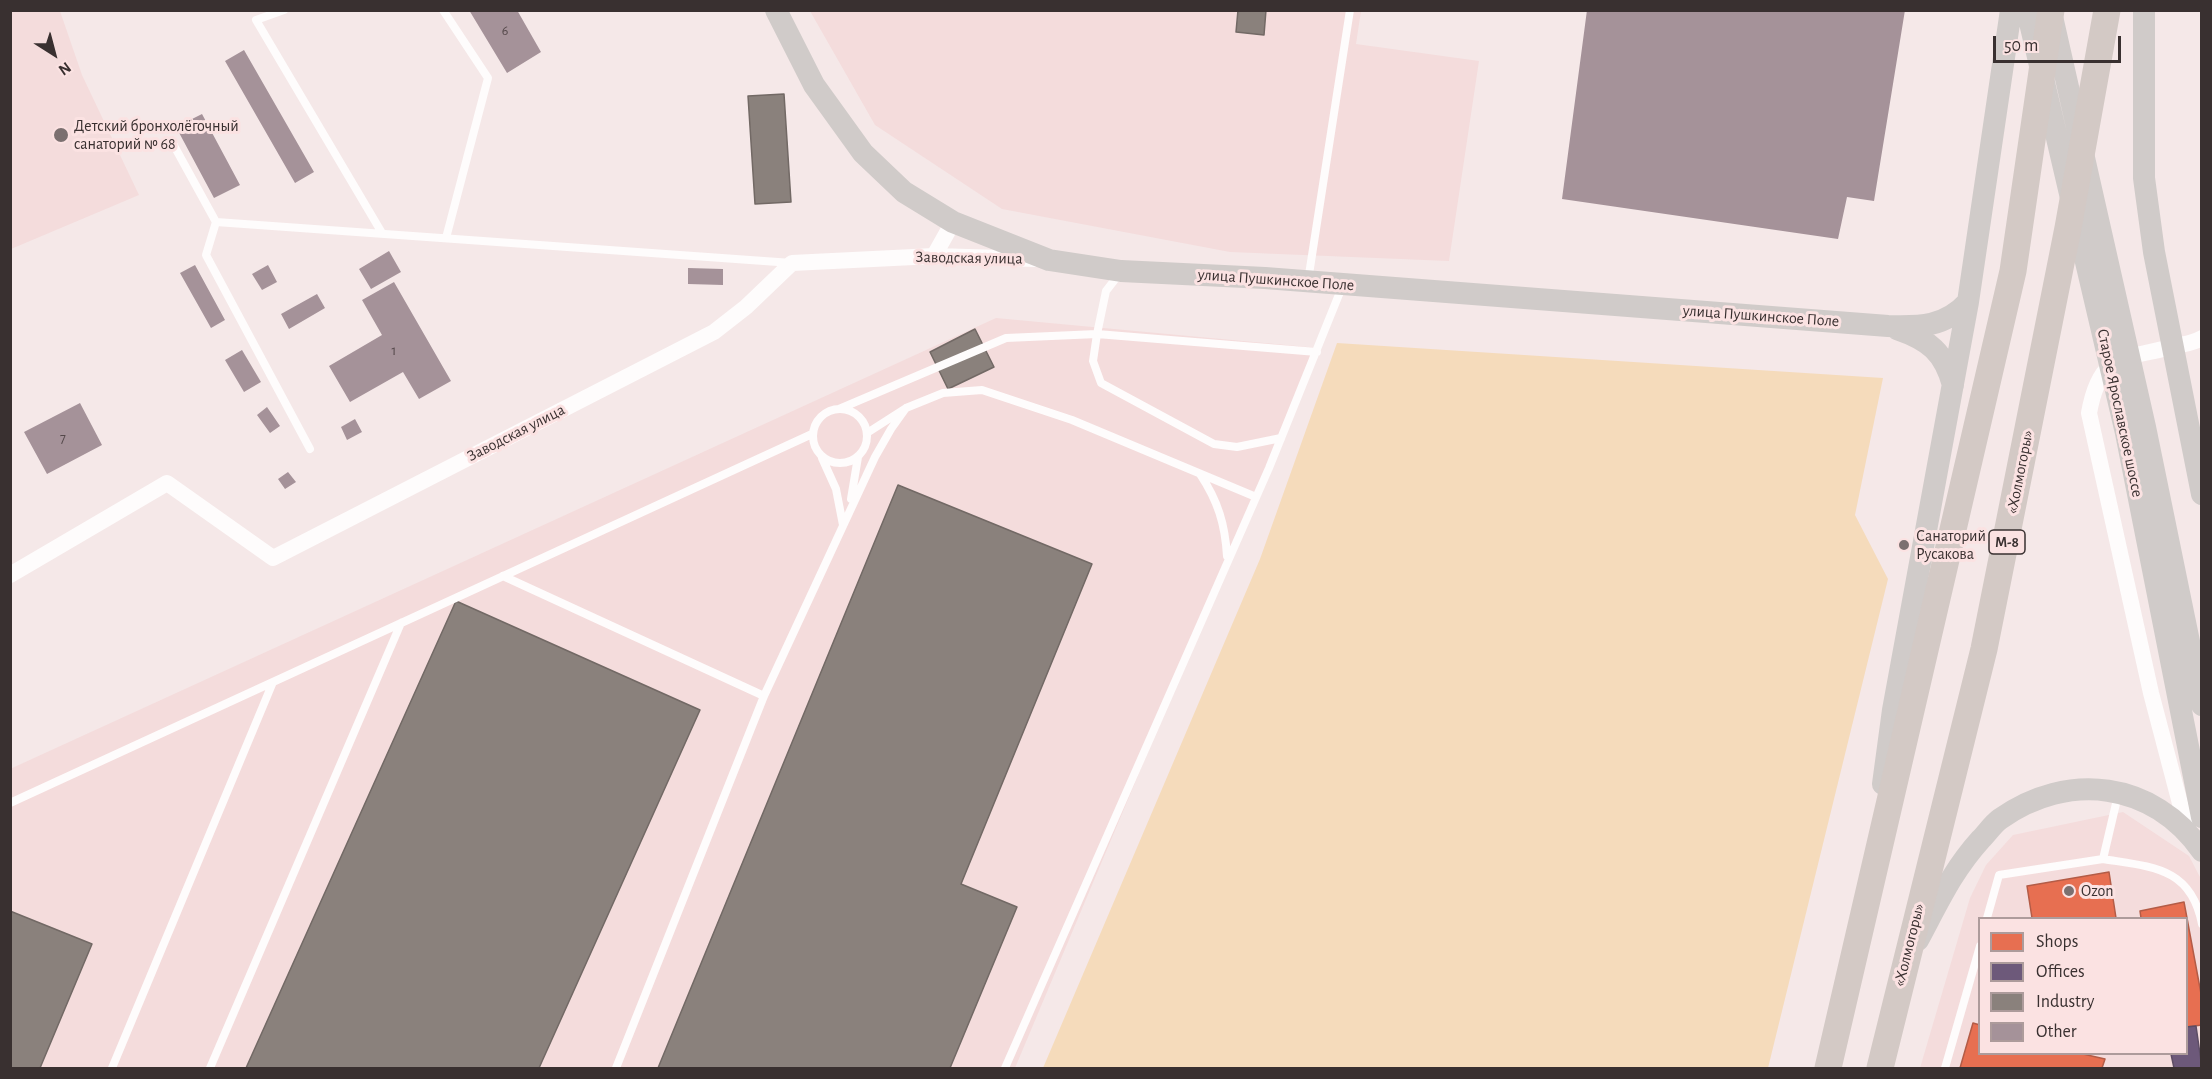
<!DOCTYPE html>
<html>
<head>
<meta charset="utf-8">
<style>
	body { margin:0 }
	#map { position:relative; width:2212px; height:1079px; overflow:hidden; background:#f5e8e8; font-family:"Alegreya Sans",sans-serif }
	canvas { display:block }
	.frame { position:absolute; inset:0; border:12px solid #393030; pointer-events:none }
	.legend { position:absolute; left:1978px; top:917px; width:210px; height:138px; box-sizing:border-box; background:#fbe2e2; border:2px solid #ad9b9b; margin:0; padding:8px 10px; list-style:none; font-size:18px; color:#393030 }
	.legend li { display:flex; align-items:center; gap:12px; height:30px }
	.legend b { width:30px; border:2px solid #ad9b9b }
	.north { position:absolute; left:24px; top:24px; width:60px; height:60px; -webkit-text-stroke:4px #fbe2e2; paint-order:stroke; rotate:144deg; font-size:16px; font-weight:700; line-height:24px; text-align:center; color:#393030 }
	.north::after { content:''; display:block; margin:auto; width:21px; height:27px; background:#393030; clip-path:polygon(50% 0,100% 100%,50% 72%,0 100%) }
	.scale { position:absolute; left:1993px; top:36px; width:128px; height:27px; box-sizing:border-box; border:3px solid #393030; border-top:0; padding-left:8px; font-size:18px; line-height:21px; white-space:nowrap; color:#393030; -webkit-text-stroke:4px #fbe2e2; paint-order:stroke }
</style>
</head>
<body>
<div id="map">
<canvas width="2212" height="1079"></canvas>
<div class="frame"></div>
<ul class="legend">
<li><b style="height:16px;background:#e76f51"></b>Shops</li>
<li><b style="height:16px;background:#6d597a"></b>Offices</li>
<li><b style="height:16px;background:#8a817c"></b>Industry</li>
<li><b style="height:16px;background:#a59299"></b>Other</li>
</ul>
<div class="north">N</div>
<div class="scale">50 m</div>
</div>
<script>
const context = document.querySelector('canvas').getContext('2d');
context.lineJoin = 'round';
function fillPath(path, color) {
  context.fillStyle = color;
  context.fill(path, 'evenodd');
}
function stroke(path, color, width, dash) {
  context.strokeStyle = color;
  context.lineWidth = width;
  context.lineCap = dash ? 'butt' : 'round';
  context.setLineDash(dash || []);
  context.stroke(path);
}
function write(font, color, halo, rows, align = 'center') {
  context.font = font + ' "Alegreya Sans",sans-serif';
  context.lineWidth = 6;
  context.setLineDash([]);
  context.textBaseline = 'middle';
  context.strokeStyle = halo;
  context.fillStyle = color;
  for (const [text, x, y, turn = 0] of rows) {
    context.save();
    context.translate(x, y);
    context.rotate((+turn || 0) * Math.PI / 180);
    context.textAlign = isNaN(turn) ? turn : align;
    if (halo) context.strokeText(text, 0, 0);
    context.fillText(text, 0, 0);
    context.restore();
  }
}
const built = new Path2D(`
	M11,10L60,11L82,75L139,195L11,249Z
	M810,11H1361L1356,44L1479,61L1449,261L1230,252L1002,209L875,125Z
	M996,318L1318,348L1015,1068H11L10,769Z
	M2123,812L2189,856L2201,879V1068H1920L1970,898L1986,865L2013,835ZM1980,918H2186V1054H1980Z`);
const green = new Path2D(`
	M1337,343L1883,378L1855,515L1888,579L1768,1068H1043L1260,559Z`);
const shops = new Path2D(`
	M2109,872L2116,918H2032L2027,886Z
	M2184,902L2202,999V1025L2186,1027V918H2141L2140,911Z
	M1973,1023L1980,1025V1054H2083L2105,1059L2102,1068H1960Z`);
const offices = new Path2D(`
	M2196,1026L2202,1068H2174L2171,1054H2186V1027Z`);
const industry = new Path2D(`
	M1238,10H1266L1264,35L1236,32Z
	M784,94L791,202L755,204L748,96Z
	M975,329L994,367L948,389L930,352Z
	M898,485L1092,564L961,884L1017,907L950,1068H658Z
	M456,601L700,710L539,1068H246Z
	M10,911L92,944L40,1068H10Z`);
const building = new Path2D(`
	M469,10H517L541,52L507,73Z
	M1587,10H1905L1874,201L1847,197L1838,239L1562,199Z
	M244,50L314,172L295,183L225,61Z
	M202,114L240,185L214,198L176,127Z
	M389,251L401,272L371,289L359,269Z
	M195,265L225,320L211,328L180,273Z
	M268,265L277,282L262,290L252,274Z
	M688,268L723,269V285L688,284Z
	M394,282L451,381L419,399L403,372L350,402L329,366L382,335L362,300Z
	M317,294L325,308L289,329L281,314Z
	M242,350L261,382L244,392L225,360Z
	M80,403L102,445L47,474L24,432Z
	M267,407L280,426L270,433L257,415Z
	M355,419L362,432L347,440L341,427Z
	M288,472L296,482L285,489L278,479Z`);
const service = new Path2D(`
	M284,10L256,20L382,233
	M443,10L488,78L446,238
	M172,142L216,222L792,263
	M216,222L206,255L310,449
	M1120,273L1106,291L1097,334L1093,361L1101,383L1214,444L1237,447L1281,438
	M1308,281L1350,10
	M813 436a27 27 0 1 1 54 0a27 27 0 1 1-54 0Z
	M839,409L1006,338L1097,334L1317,352
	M867,433L906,408L943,393L982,390L1072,420L1256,497
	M822,458L836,489L843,525
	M1200,474C1218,501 1225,524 1227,556
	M851,499L858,457
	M503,576L764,696
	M10,803L812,434
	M2103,859C2152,867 2191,867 2202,924
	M1987,918L1999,875L2103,859L2118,795
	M112,1068L273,682
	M210,1068L401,623
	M616,1068L764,696L875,457L891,429L906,408
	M1005,1068L1269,468L1342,287
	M1945,1068L1980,946`);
const minor = new Path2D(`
	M934,256L953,222
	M10,575L167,483L273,558L714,332L746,307L792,263L934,256L1036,259
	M2187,830L2151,693L2089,413C2100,352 2123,360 2175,346C2184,344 2194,343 2202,338`);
const secondary = new Path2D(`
	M776,10L814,85L863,153L904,192L953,222L1049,260L1121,271L1265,278L1888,326C1920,327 1945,327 1968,302
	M2027,10L2126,433L2202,817
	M2144,10V178L2154,252L2202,494
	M2053,21L2145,427L2202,705
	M1897,329C1929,340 1944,352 1953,385
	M1883,784L1893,710L1968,302L2011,10
	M1918,940C1938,903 1952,871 1981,839C1987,833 1993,824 2000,819C2068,771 2153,781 2202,851`);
const trunk = new Path2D(`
	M1828,1068L2013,271L2051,10
	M1880,1068L1984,649L2068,228L2107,10`);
const markers = [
	[61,135,8,"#7b7070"],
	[1904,545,6,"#7b7070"],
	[2069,891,6,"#7b7070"]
];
const numberNames = [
	["6",505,31],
	["1",394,351],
	["7",63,438]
];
const shields = [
	[2007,542,36]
];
const shieldNames = [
	["М-8",2007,542]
];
const poiNames = [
	["Детский бронхолёгочный",74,126],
	["санаторий № 68",74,144],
	["Санаторий",1916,536],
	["Русакова",1916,554],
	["Ozon",2081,891]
];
const streetNames = [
	["Заводская улица",969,258,1],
	["улица Пушкинское Поле",1276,280,4],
	["улица Пушкинское Поле",1761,316,4],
	["Старое Ярославское шоссе",2120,413,78],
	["Заводская улица",516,433,-27],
	["«Холмогоры»",2020,472,-79],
	["«Холмогоры»",1909,945,-76]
];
fillPath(built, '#f4dcdc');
fillPath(green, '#f5dbbb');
fillPath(shops, '#e76f51');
stroke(shops, '#b35c47', 1.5);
fillPath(offices, '#6d597a');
stroke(offices, '#5d4d64', 1.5);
fillPath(industry, '#8a817c');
stroke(industry, '#726965', 1.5);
fillPath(building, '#a59299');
stroke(service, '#fefcfc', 8);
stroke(minor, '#fefcfc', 16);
stroke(secondary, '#d0cbc9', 22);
stroke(trunk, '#d3c9c5', 27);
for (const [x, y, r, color] of markers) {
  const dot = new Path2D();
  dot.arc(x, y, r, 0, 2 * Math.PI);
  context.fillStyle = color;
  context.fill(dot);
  stroke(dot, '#fbe2e2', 2);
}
write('14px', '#54484a', null, numberNames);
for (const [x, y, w] of shields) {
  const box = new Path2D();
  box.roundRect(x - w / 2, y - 12, w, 24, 4.5);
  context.fillStyle = '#fbe2e2';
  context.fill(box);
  stroke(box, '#393030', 1.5);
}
write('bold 15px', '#393030', null, shieldNames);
write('16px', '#393030', '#fbe2e2', poiNames, 'left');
write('16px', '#393030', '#fbe2e2', streetNames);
</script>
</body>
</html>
